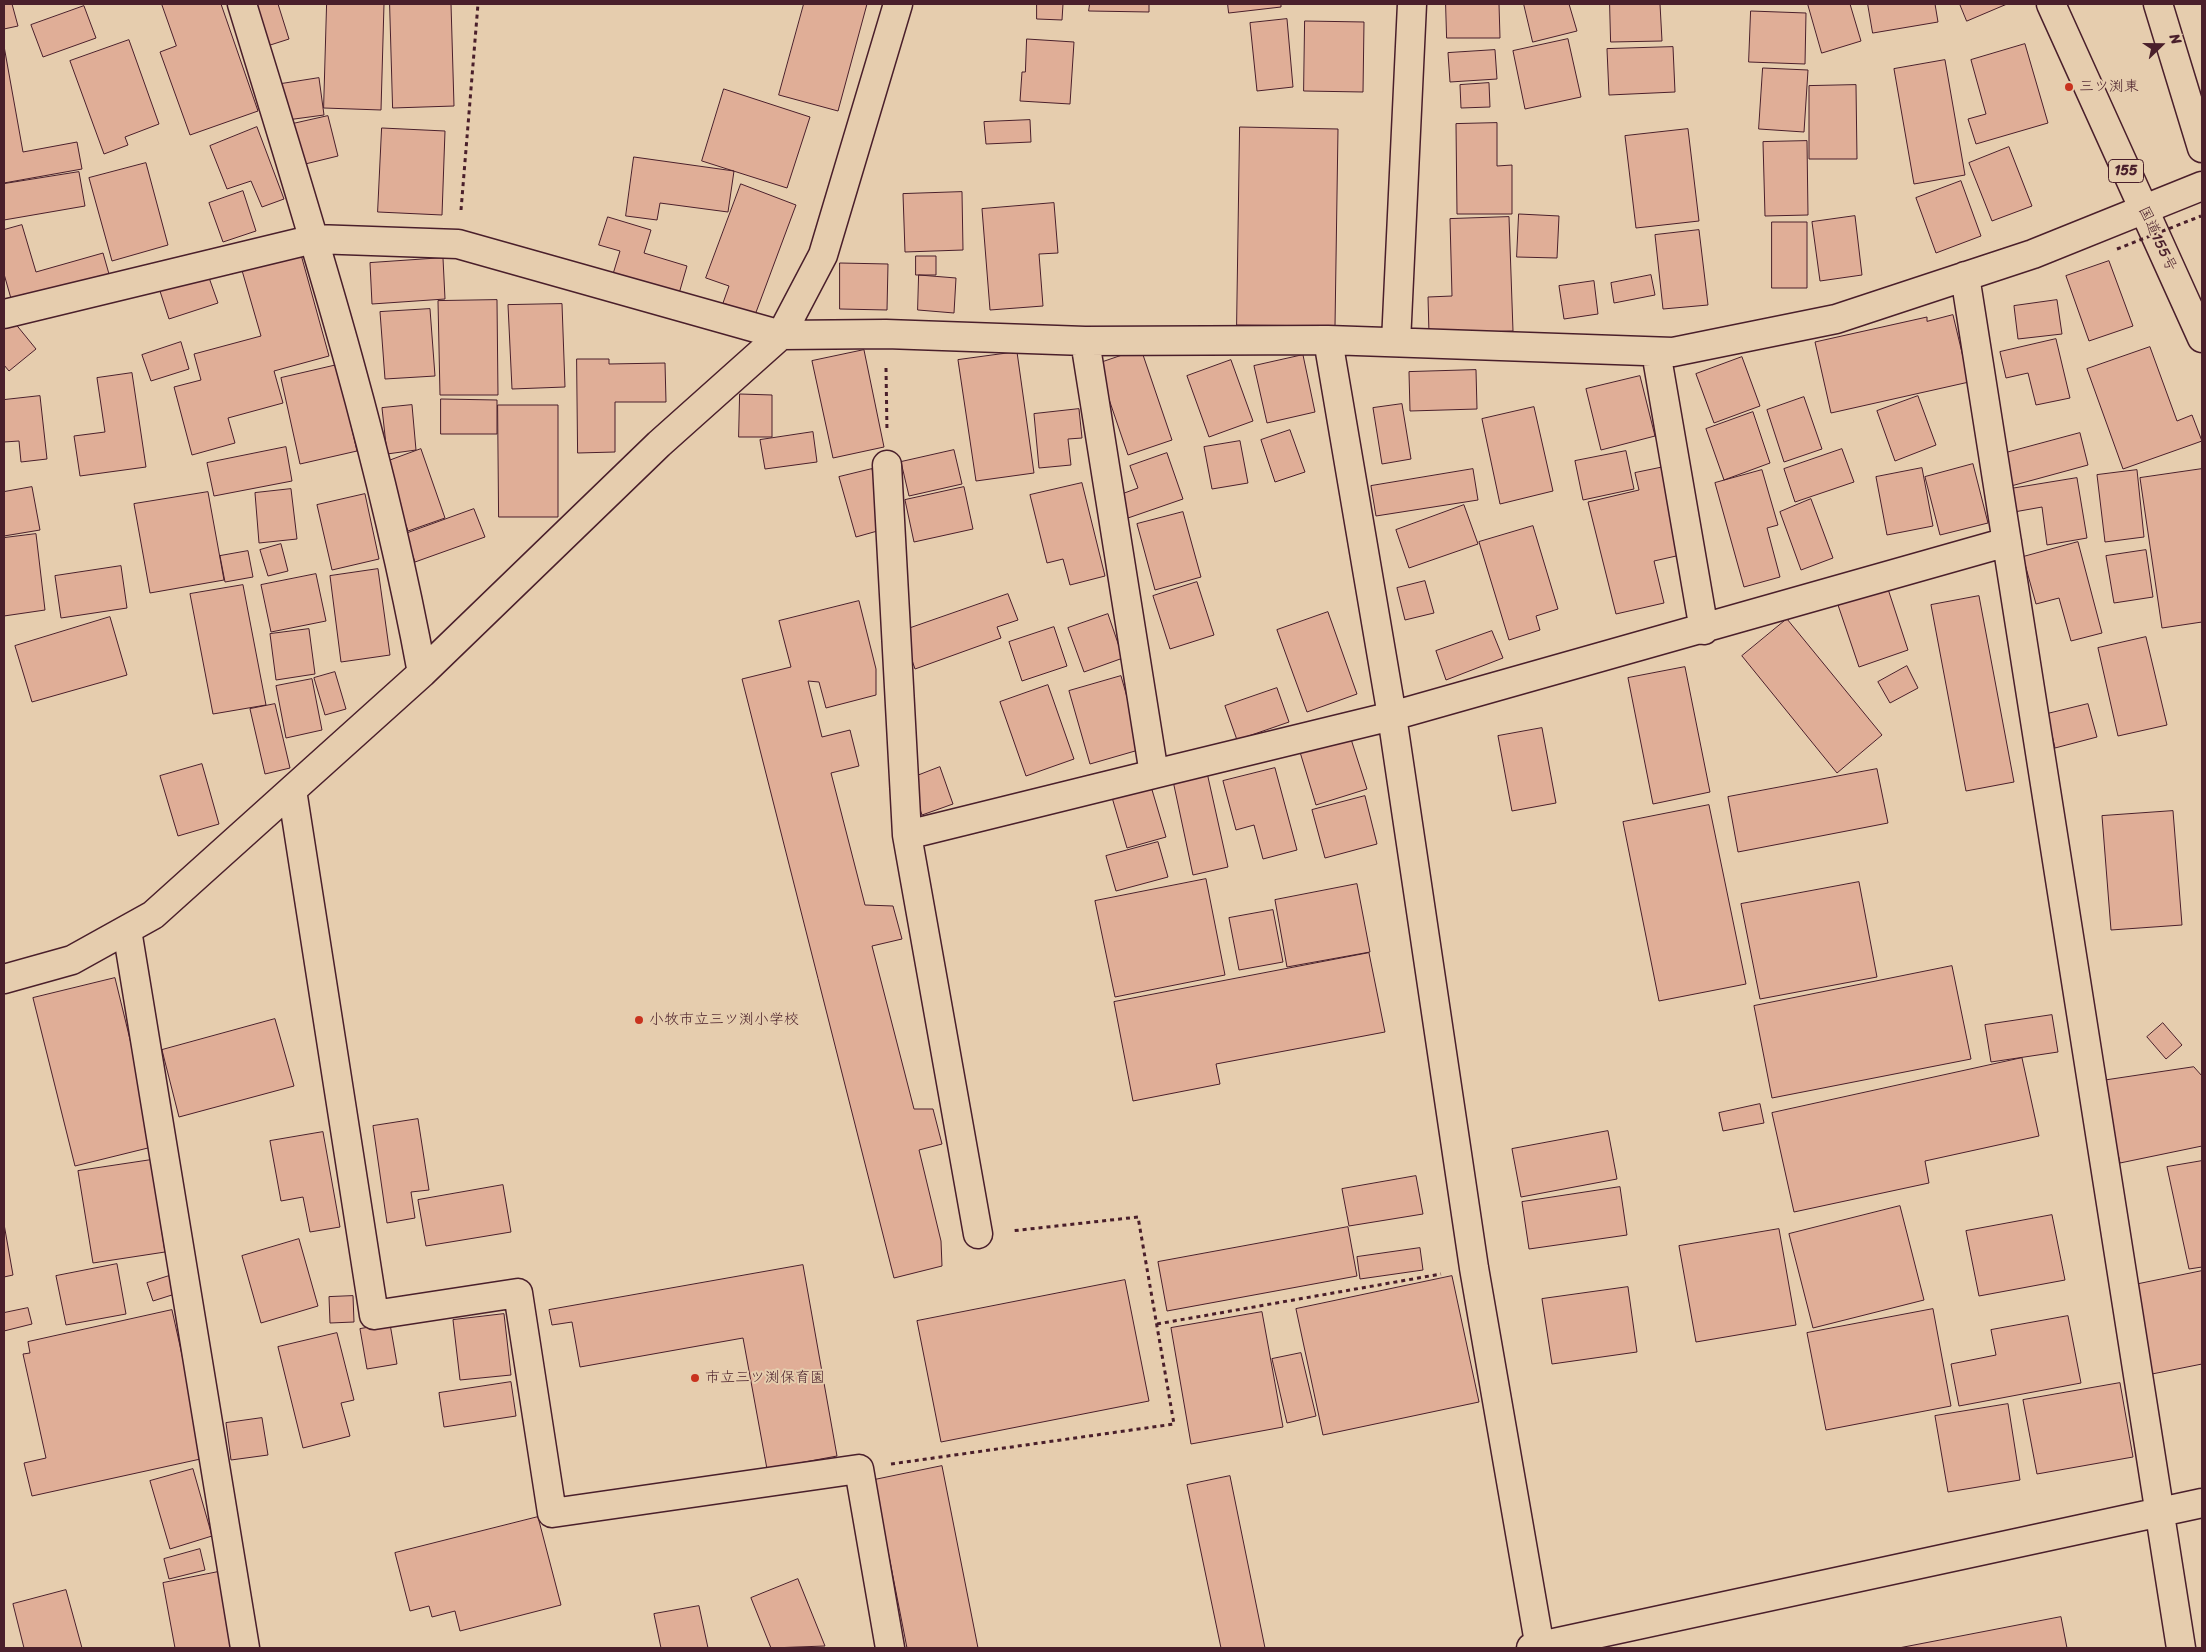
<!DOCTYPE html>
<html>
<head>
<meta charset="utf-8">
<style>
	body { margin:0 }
	#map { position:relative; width:2206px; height:1652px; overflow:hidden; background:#e6cdae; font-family:Sriracha,sans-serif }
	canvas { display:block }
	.frame { position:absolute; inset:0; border:5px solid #4a1f2b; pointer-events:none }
	.north { position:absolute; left:2136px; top:20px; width:50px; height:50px; -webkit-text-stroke:4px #e6cdae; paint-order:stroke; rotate:68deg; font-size:14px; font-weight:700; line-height:20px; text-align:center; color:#4a1f2b }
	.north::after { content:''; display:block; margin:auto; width:18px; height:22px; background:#4a1f2b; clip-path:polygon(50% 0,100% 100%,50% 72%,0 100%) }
</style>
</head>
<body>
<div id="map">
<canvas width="2206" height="1652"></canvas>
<div class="frame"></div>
<div class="north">N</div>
</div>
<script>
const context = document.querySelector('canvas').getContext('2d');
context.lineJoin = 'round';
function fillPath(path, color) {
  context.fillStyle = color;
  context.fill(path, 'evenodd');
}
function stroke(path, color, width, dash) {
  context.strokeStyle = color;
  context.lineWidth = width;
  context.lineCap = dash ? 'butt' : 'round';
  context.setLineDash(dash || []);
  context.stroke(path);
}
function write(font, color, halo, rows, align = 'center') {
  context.font = font + ' Sriracha,"Klee One",sans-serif';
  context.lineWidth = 4;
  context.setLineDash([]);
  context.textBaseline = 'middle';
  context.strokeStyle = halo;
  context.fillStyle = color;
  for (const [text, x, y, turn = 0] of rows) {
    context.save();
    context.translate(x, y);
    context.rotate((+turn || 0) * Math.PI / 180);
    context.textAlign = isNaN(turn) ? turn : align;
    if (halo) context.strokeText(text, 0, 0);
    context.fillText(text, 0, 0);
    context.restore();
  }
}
const building = new Path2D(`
	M4,4H12L18,26L4,29Z
	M162,4H221L258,111L190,135L160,52L176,46Z
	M246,4H278L289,39L261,48Z
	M327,4H384L381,110L324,108Z
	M390,4H451L454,106L393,108Z
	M804,4H867L838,111L779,95Z
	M1037,4H1063L1062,20L1037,19Z
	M1090,4H1149V12L1089,11Z
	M1228,4H1281V7L1229,13Z
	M1446,4H1499L1500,38H1447Z
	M1524,4H1569L1577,31L1533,42Z
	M1610,4H1660L1662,41L1611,42Z
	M1808,4H1850L1861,41L1822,53Z
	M1868,4H1935L1938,22L1873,33Z
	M1960,4H2007L1967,21Z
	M84,6L96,38L43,57L31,25Z
	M1751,11L1806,13L1805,64L1749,62Z
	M1287,19L1293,87L1257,91L1250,23Z
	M1305,21L1364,22L1363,92L1304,91Z
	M1027,39L1074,42L1070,104L1020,101L1022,72H1025Z
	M1568,39L1581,97L1525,109L1513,51Z
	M129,40L159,124L125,137L128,145L104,154L70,61Z
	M2025,44L2048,123L1976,144L1968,119L1986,114L1971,60Z
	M4,46L23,152L77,142L82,169L4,183Z
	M1673,47L1675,92L1609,95L1607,49Z
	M1495,50L1497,79L1450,82L1448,53Z
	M1945,60L1965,175L1914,184L1894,69Z
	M1763,68L1808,70L1804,132L1759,129Z
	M319,78L324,115L287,120L281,84Z
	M1489,83L1490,107L1461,108L1460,85Z
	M1856,85L1857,159H1809V86Z
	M724,89L810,117L787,188L702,161Z
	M328,116L338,156L297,166L288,125Z
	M1030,120L1031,142L986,144L984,122Z
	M1497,123V166L1512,165V214H1457L1456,124Z
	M257,127L284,199L262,207L251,181L227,189L210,146Z
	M1240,127L1338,129L1335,326L1237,325Z
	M382,128L445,131L442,215L378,212Z
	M1688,129L1699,221L1636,228L1625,136Z
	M1807,141L1808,215L1765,216L1763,142Z
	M2009,147L2032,206L1992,221L1969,163Z
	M634,157L734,171L728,212L660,203L657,220L626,216Z
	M146,163L168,245L112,261L89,178Z
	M79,172L85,206L4,220V184Z
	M1961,181L1981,236L1936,253L1916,198Z
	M741,184L796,205L755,315L723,303L729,286L706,278Z
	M243,191L256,231L223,242L209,203Z
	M962,192L963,250L905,252L903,194Z
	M1054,203L1058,253L1039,254L1043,306L990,310L982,209Z
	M1519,214L1559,216L1557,258L1517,257Z
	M1855,216L1862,275L1820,281L1812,222Z
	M608,217L651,230L644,253L687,266L676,304L610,284L620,251L599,245Z
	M1509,217L1513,331L1429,334L1428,297L1452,296L1450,219Z
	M1772,222H1807V288H1772Z
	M22,225L36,272L103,253L109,274L12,302L4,274V230Z
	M1699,230L1708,305L1663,309L1655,235Z
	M300,251L329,356L274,371L283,403L228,418L235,443L192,455L174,387L201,380L194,354L261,336L241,267Z
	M916,256H936V275H916Z
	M443,258L445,299L372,304L370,263Z
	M2109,261L2133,326L2089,341L2066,276Z
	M840,263L888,264L887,310L840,309Z
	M207,272L218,303L169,319L159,288Z
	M919,275L956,278L954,313L918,310Z
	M1651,275L1655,295L1614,303L1611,283Z
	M1594,281L1598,314L1564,319L1559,286Z
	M497,300L498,395H440L438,301Z
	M2057,300L2062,334L2018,339L2014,306Z
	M562,304L565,387L512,389L508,305Z
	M430,309L435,376L385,379L380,312Z
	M1953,315L1969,382L1831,413L1815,342L1927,317V321Z
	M14,322L36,349L9,371L4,365V330Z
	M2056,339L2070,398L2036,405L2028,373L2006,378L2000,352Z
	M181,342L189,369L151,381L142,355Z
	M2150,347L2177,421L2192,415L2202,441L2123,469L2087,369Z
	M1141,349L1172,440L1128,455L1097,364Z
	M864,350L884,447L833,458L812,361Z
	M1017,352L1034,473L976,481L958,360Z
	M1303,355L1315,412L1267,423L1254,366Z
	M1742,357L1760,406L1714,423L1696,374Z
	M577,359H609V364L665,363L666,402H615V452L578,453Z
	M1231,360L1253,421L1209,437L1187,376Z
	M337,365L357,451L300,464L281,378Z
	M1476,370L1477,409L1410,411L1409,372Z
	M132,373L146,467L80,476L74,436L105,432L97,378Z
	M1640,376L1655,436L1601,450L1586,389Z
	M740,394L772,395V437H739Z
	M40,396L47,459L21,462L19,441L4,442V400Z
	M1918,396L1936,445L1895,461L1877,411Z
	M1804,397L1822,449L1784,462L1767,410Z
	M441,399L497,400V434H441Z
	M1402,404L1411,459L1382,464L1373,408Z
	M412,405L416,450L387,454L382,408Z
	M498,405H558V517H499Z
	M1534,407L1553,491L1500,504L1482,419Z
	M1079,409L1082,438L1068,439L1071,465L1039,468L1034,414Z
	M1753,412L1770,463L1724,480L1706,429Z
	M1290,430L1305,472L1275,482L1261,440Z
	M813,432L817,462L765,469L760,440Z
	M2080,433L2088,465L2011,486L2002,454Z
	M1240,441L1248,483L1212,489L1204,447Z
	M286,447L292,481L214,496L207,463Z
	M421,449L445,518L408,531L383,463Z
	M1842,449L1854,482L1795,502L1784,469Z
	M954,450L962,484L909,496L901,462Z
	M1626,451L1634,489L1583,500L1575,461Z
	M1167,453L1183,499L1128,518L1119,495L1138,488L1130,466Z
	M1973,464L1988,523L1940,535L1925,477Z
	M1664,467L1685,554L1654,561L1664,603L1616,614L1588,502L1639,490L1635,473Z
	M1922,468L1933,526L1887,535L1876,477Z
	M872,469L888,528L856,537L839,477Z
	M1473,469L1478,500L1376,516L1371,486Z
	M2202,469V622L2162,628L2140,478Z
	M1762,470L1778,525L1767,528L1780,577L1744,587L1715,483Z
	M2137,470L2144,537L2105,542L2097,475Z
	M2077,478L2087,538L2047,545L2042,507L2014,512L2010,489Z
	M1082,483L1105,576L1070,585L1063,559L1047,563L1030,495Z
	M32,487L40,530L4,536V492Z
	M964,487L973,529L914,542L905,500Z
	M291,489L297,539L259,543L255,493Z
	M208,492L224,580L150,593L134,504Z
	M365,494L379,559L332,570L317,505Z
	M1811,499L1833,558L1801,570L1780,512Z
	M1464,505L1478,544L1409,568L1396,530Z
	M474,509L485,537L415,562L405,534Z
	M1183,512L1201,577L1155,590L1137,524Z
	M1533,526L1558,609L1536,616L1540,630L1509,640L1479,542Z
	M36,534L45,610L4,616V538Z
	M2078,542L2102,633L2071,641L2059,598L2036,604L2023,557Z
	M281,544L288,571L268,576L260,550Z
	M2146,550L2153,597L2114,603L2106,556Z
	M248,551L253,577L225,582L220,556Z
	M121,566L127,608L61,618L55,576Z
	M378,569L390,655L341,662L330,576Z
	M316,574L326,621L271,632L261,585Z
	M1425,581L1434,613L1405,620L1397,588Z
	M1197,582L1214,635L1170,649L1153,596Z
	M243,585L266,705L213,714L190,594Z
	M1887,586L1908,650L1859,667L1837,602Z
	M1008,594L1018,620L997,627L1001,638L915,669L902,631Z
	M1979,596L2014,782L1966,791L1931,605Z
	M859,601L876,669V695L826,708L819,682L808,681L822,737L850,730L859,766L831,773L865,905L893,906L902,939L872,946L914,1109H933L942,1144L919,1150L941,1241L942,1266L894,1278L742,679L791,667L779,621Z
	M1328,612L1357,694L1307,712L1277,630Z
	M1108,614L1123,658L1084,672L1068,628Z
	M110,617L127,675L32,702L15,646Z
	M1787,619L1882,735L1837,773L1742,656Z
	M1054,627L1067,666L1022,681L1009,642Z
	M309,629L315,674L276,680L270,634Z
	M1492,631L1503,658L1446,680L1436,651Z
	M2146,637L2167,725L2118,736L2098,648Z
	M1907,666L1918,688L1890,703L1878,682Z
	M1685,667L1710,792L1653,804L1628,678Z
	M335,672L346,709L325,715L314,678Z
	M1121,676L1142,749L1090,764L1069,691Z
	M312,679L322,730L286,738L276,686Z
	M1048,685L1074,759L1026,776L1000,702Z
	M1277,688L1289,722L1237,740L1225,706Z
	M275,704L290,768L265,774L250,709Z
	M2088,704L2097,737L2055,748L2047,714Z
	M1542,728L1556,803L1512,811L1498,736Z
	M1350,736L1367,789L1316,805L1300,752Z
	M202,764L219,824L178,836L160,776Z
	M940,767L953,804L922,815L909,779Z
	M1206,768L1228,867L1193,875L1172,776Z
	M1275,768L1297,850L1263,859L1254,825L1236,830L1223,781Z
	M1877,769L1888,823L1738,852L1728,797Z
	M1150,783L1166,837L1127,848L1111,794Z
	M1365,796L1377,844L1325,858L1312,810Z
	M1709,805L1746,984L1659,1001L1623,822Z
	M2173,811L2182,925L2111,930L2102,816Z
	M1158,842L1168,877L1116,891L1106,856Z
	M1206,879L1225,975L1115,997L1095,901Z
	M1859,882L1877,977L1760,999L1741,904Z
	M1357,884L1370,952L1287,967L1275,900Z
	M1273,910L1283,962L1239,970L1229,918Z
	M1369,953L1385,1032L1216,1064L1220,1084L1133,1101L1114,1002Z
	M1952,966L1971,1059L1772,1098L1754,1006Z
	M115,978L156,1146L75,1166L33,998Z
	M2052,1015L2058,1052L1991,1062L1985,1025Z
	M275,1019L294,1086L179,1117L162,1050Z
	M2163,1023L2182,1045L2166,1059L2147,1037Z
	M2022,1058L2039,1136L1925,1161L1929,1183L1794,1212L1772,1113Z
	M2194,1067L2202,1076V1146L2120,1163L2101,1081Z
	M1760,1104L1764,1123L1723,1131L1719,1113Z
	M418,1119L429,1190L411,1192L415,1218L387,1223L373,1126Z
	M1608,1131L1617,1179L1521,1197L1512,1149Z
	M323,1132L340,1227L310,1232L303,1197L281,1201L270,1141Z
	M151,1160L165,1252L93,1263L78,1171Z
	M2202,1161V1267L2189,1269L2167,1167Z
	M1416,1176L1423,1214L1349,1226L1342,1189Z
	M503,1185L511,1232L426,1246L418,1200Z
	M1620,1187L1627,1235L1529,1249L1522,1202Z
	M1900,1206L1924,1300L1813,1328L1789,1234Z
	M2052,1215L2065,1280L1979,1296L1966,1231Z
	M4,1224L13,1275L4,1277Z
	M1348,1227L1357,1276L1167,1311L1158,1262Z
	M1779,1229L1796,1325L1696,1342L1679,1246Z
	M299,1239L318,1306L261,1323L242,1256Z
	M1420,1248L1423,1270L1360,1279L1357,1257Z
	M117,1264L126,1314L66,1325L56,1276Z
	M803,1265L837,1456L767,1469L743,1338L580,1367L572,1322L552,1325L549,1310Z
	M2202,1271V1364L2147,1375L2129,1286Z
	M169,1276L175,1294L153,1301L147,1283Z
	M1452,1276L1479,1402L1323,1435L1296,1309Z
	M1125,1280L1149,1401L941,1442L917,1321Z
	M1628,1287L1637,1352L1552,1364L1542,1299Z
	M353,1296L354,1322L330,1323L329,1297Z
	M28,1308L32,1324L4,1331V1313Z
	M1933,1309L1951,1406L1826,1430L1807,1333Z
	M172,1310L205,1458L32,1496L24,1463L46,1458L23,1354L30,1353L28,1342Z
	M1262,1312L1283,1427L1191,1444L1171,1328Z
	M504,1314L511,1375L460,1380L453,1320Z
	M2068,1316L2081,1383L1959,1406L1951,1364L1996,1355L1991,1330Z
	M390,1324L397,1364L367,1369L360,1329Z
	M337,1333L354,1400L341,1403L350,1436L303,1448L278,1347Z
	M1301,1353L1316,1416L1287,1423L1272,1359Z
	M511,1382L516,1416L444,1427L439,1393Z
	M2120,1383L2133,1457L2037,1474L2023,1400Z
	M2008,1404L2020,1480L1948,1492L1935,1416Z
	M262,1418L268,1455L231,1460L226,1423Z
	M942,1466L978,1648H907L874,1480Z
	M193,1469L212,1536L170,1549L150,1481Z
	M1230,1476L1265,1648H1221L1187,1485Z
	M538,1517L561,1605L460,1631L455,1611L432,1617L429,1606L410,1611L395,1553Z
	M200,1549L205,1570L169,1579L164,1559Z
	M218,1572L233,1648H175L163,1583Z
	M798,1579L825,1646L771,1648L751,1598Z
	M66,1590L82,1648H24L13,1604Z
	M699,1606L708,1648H661L654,1614Z
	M2061,1617L2067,1648H1899Z`);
const path = new Path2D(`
	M461,210L478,4
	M886,368L887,432
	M1157,1324L1441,1274
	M891,1464L1174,1424L1138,1217L1011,1231`);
const minor = new Path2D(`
	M242,4C310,225 380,445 422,673
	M2158,4L2202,148
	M1965,276L2181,1648
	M4,314L314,239L458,244L781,335L886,334L1085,341L1328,340L1673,352L1836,319L2033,254L2202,186
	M1328,340L1392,716L1474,1268L1540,1648
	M1085,341L1154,774L1392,716L2007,542
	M1396,342L1412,4
	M1656,352L1704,630
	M887,465L907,835L1154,774
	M292,790L374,1315L518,1293L552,1513L859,1469L890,1648
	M907,835L978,1234
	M127,930L245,1648
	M4,979L72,960L153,915L422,673L659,444L781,335L823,255L898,4
	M1531,1648L2202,1503`);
const highway = new Path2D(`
	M2051,4L2202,338`);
const pathBridge = new Path2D(`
	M2117,249L2201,216`);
const markers = [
	[2069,87,5,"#c8321e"],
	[639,1020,5,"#c8321e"],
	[695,1378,5,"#c8321e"]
];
const shields = [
	[2126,171,35]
];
const shieldNames = [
	["155",2126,171]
];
const poiNames = [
	["三ツ渕東",2079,87],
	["小牧市立三ツ渕小学校",649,1020],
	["市立三ツ渕保育園",705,1378]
];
const streetNames = [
	["国道155号",2157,239,65]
];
fillPath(building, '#e0ae97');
stroke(building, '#4a1f2b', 1);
stroke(minor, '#4a1f2b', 31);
stroke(highway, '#4a1f2b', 31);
stroke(path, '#4a1f2b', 3, [4, 4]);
stroke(minor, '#e6cdae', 28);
stroke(highway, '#e6cdae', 28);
stroke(pathBridge, '#4a1f2b', 3, [4, 4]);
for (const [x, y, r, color] of markers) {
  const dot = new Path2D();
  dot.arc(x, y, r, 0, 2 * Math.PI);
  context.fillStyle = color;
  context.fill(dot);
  stroke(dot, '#e6cdae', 2);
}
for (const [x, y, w] of shields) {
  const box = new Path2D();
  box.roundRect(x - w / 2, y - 11.5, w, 23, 4);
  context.fillStyle = '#e6cdae';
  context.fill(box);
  stroke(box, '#4a1f2b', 1);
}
write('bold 14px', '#4a1f2b', null, shieldNames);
write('15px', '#4a1f2b', '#e6cdae', poiNames, 'left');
write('15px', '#4a1f2b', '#e6cdae', streetNames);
</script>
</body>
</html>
